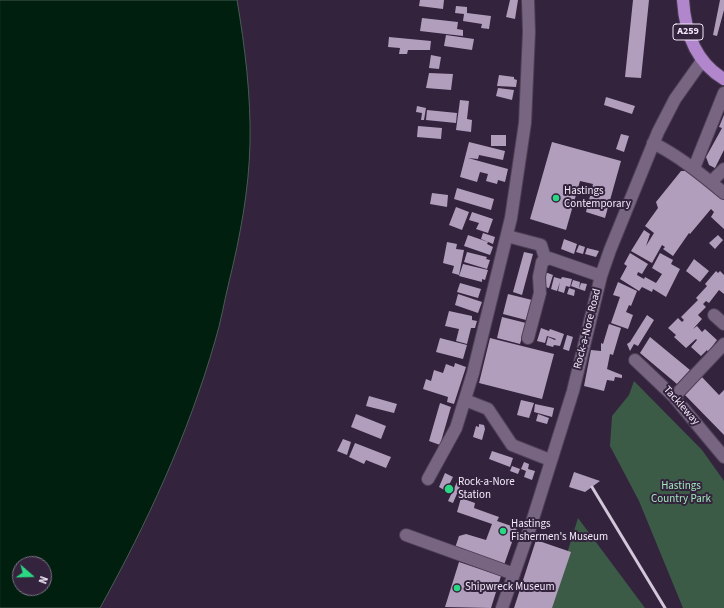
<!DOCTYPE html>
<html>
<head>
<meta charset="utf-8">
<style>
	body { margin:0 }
	#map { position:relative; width:724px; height:608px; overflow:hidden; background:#33233c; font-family:"Source Sans 3",sans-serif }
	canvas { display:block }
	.north { position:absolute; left:12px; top:556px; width:40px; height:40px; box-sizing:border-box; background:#33233c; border:1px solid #807288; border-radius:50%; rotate:110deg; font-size:11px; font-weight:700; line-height:16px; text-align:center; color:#f3e9fa }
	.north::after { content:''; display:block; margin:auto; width:14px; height:18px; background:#2ad884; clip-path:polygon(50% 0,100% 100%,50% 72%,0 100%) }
</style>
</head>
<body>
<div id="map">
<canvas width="724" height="608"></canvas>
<div class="north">N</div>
</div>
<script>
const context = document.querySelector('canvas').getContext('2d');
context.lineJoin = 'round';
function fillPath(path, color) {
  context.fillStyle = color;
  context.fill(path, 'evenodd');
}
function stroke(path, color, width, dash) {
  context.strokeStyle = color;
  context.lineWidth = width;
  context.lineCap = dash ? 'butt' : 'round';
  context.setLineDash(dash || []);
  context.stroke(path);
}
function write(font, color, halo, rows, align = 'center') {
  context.font = font + ' "Source Sans 3",sans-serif';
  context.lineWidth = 4;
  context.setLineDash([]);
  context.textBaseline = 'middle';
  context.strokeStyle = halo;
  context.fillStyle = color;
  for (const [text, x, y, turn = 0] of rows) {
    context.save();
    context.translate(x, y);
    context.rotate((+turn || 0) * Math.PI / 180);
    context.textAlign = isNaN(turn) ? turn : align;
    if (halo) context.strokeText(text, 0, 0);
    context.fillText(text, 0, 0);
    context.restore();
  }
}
const green = new Path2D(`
	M634,381L702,450L724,481V608H683L639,501L610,446L612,416L629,395Z
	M578,518L645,608H550Z`);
const water = new Path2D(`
	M0,0H237C245,47 251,96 250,143C249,190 240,237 229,282C224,302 221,322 215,341C188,435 147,523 100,608H0ZM20,564H44V588H20Z`);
const building = new Path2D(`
	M420,0H444L443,9L419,6Z
	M510,0H518L515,19L506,17Z
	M633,0H649L641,78L625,77Z
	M720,0H724V10L717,36L713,35Z
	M456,6L467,7V13L491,16L489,29L481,28L482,24L463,21L464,14L455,13Z
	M422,18L458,22L457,29L463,30V36L420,31Z
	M446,35L474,39L472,50L444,46Z
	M389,37L431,41L430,50H408L407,54H399L400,48L388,47Z
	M431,55L441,57L439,69L429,68Z
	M429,73L453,74L451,90L426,88Z
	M499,75L514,77V79L517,80L516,87L497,86Z
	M498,88L514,90L512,100L496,96Z
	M606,97L635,106L632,114L604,105Z
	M460,100L469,101L467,119L472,120L471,132L456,130Z
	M417,106L426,108L424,120H421L422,113L416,112Z
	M427,110L457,113L456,123L426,120Z
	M724,115V150L715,168L709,165L706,157L722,128L719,127Z
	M418,126L442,128L441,139L417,137Z
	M621,134L629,136L624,152L616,149Z
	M491,135H506V146H491Z
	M469,142L505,151L503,160L479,155L478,159L468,158L508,169L505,182L498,180L497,184L486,181L488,174L480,172L477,182L460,177Z
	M552,142L621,161L605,218L586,212L593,184L580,181L566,230L530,219Z
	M681,171H686L698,178L724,200V229L711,217L714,212L711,209L690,234L689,233L673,256L663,249L665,247L662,245L652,263L631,251L644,230L650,234L646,246L654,233L645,226L658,208L656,202Z
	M457,188L494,199L491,210L454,199Z
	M432,193L448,195L447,207L430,204Z
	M456,207L469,212L462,230L449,225Z
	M472,212L493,219L488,233L476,229L479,223L469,220Z
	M483,233L495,237L493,244L481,239Z
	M468,235L488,242L487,244L493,247L490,255L464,246Z
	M718,235L723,240L715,249L709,243Z
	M564,239L577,244L574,254L561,249Z
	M447,242L457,244L456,249L464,250L459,275L452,273L454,266L443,263Z
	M579,245L585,247L583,254L576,252Z
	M587,248L599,251L596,257L585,254Z
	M467,252L487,257L486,259L490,260L487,269L464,262Z
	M524,252L533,254L522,295L513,292Z
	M630,253L648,264L642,274L638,272L637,275L644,279L645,277L656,283L662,274L652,268L660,253L673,260L671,264L680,269L666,297L653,289L652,292L642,287L639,291L620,279L627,266L624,264Z
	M694,259L709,271L700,282L686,271Z
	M463,264L488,270L485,280L482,279V282L459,276Z
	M716,271L718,273L720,271L724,275V294L719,290L709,303L706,301L703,304L706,307L698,315L702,319L693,329L697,326L702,332L705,329L717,340L708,352L707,350L701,356L691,347L697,340L696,339L686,348L674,337L676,335L668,328L678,318L682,322L684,320L681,317L698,300L696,298L707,286L705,284Z
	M545,272L553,275L549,288L541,286Z
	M554,277L561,279L562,277L572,279L570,287L566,286L564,293L558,291L560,282L557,291L551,289Z
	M573,280L580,282L579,289L571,286Z
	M618,282L637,291L631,306L629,305L626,312L633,315L628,329L611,323L620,297L613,295Z
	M460,283L481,289L478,298L457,292Z
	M581,283L587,284L585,291L579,289Z
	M569,288L575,290L574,296L567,294Z
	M458,294L482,302L478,313L455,305Z
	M508,294L532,300L526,320L503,314Z
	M449,311L472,316V320L477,321L475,328H471L467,344L456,341L459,329L445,326Z
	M647,315L654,320L638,346L634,344L630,351L627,344L630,342Z
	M502,317L526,323L520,344L497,338Z
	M609,324L621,328L613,355L610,354L607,369L622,375V378L615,377L614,381L607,380L604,391L584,386L591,350L601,351V343L603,344Z
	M541,328L549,331L550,329L564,334L560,346L554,345L553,347L546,345L548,337L555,340L556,339L547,336L545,343L537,341Z
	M567,335L573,337L569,351L563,349Z
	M650,337L690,370L677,384L640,353Z
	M440,338L467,345L463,359L436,352Z
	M490,338L554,354L542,399L479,383Z
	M455,363L466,367L454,404L447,402L448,397L423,389L426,379L431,381L434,370L443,373L446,364L454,367Z
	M701,376L719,395L724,390V435L683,393Z
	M369,396L397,404L394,413L366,406Z
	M521,400L534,403L529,418L517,415Z
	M440,403L451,407L440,445L429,441Z
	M535,404L554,408L552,417L534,412Z
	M356,414L386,426L381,439L351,427Z
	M538,414L549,418L547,424L536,421Z
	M479,424L484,425L485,429L482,440L473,437L476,426L479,427Z
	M343,439L351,442L347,455L337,451Z
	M355,443L391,457L386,468L366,460L364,464L349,457Z
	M492,451L513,458L510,467L489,459Z
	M524,462L529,464L528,469L535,471L532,480L524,477L526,471L521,469Z
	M512,466L520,469L518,474L510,471Z
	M574,472L600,481L585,492L569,487Z
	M445,473L453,477L446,491L439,487Z
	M458,480L462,482L453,503L448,501Z
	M461,498L475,503L474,508L499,517L497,521L517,528L504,565L455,548L459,536L466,534L486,540L492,524L457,512Z
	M536,540L571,552L552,608H514Z
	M459,562L501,576L491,608L445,607Z`);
const minor = new Path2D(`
	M653,143C679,156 701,174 724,193
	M694,168L724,93
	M711,182L724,169
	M507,236L541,245L545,258
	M714,315L724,324
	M528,338L540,293L539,277L542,262L549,258L601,276
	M635,360L674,397L724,457
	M674,397L724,344
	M465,400L488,409L512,445L550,460
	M428,479L456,428L473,373L511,218L525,123L529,32L528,0
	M406,535L514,574
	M502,608L531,525L573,391L601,276L610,250L658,132L675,99L702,61`);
const highway = new Path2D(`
	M683,0C685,32 695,62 724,79`);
const rail = new Path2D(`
	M592,487L665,608`);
const markers = [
	[556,198,4,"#2ad884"],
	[449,489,5,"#2ad884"],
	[503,531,4,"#2ad884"],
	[457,588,4,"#2ad884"]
];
const shields = [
	[688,32,30]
];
const shieldNames = [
	["A259",688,32]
];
const poiNames = [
	["Hastings",564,192],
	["Contemporary",564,205],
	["Rock-a-Nore",458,483],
	["Station",458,496],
	["Hastings",511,525],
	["Fishermen's Museum",511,538],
	["Shipwreck Museum",465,588]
];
const streetNames = [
	["Rock-a-Nore Road",588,329,-76],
	["Tackleway",681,406,48]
];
const parkNames = [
	["Hastings",681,487],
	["Country Park",681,500]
];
fillPath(green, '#3c5b47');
fillPath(water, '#001f0e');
stroke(water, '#495c55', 1);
fillPath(building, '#b19ebd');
stroke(minor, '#4f4057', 14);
stroke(highway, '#4f4057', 14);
stroke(minor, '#776582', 12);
stroke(highway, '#b286cd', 12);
stroke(rail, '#d2c7d9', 3);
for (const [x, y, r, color] of markers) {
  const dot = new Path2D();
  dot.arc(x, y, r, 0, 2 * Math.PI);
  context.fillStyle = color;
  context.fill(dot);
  stroke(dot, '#33233c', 1.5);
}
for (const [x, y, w] of shields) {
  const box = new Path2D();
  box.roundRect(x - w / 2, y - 8, w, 16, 3);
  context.fillStyle = '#33233c';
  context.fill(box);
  stroke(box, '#f3e9fa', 1);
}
write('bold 10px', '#f3e9fa', null, shieldNames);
write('11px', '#f3e9fa', '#33233c', poiNames, 'left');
write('11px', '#f3e9fa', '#33233c', streetNames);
write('11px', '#a0e7ba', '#33233c', parkNames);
</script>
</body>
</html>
